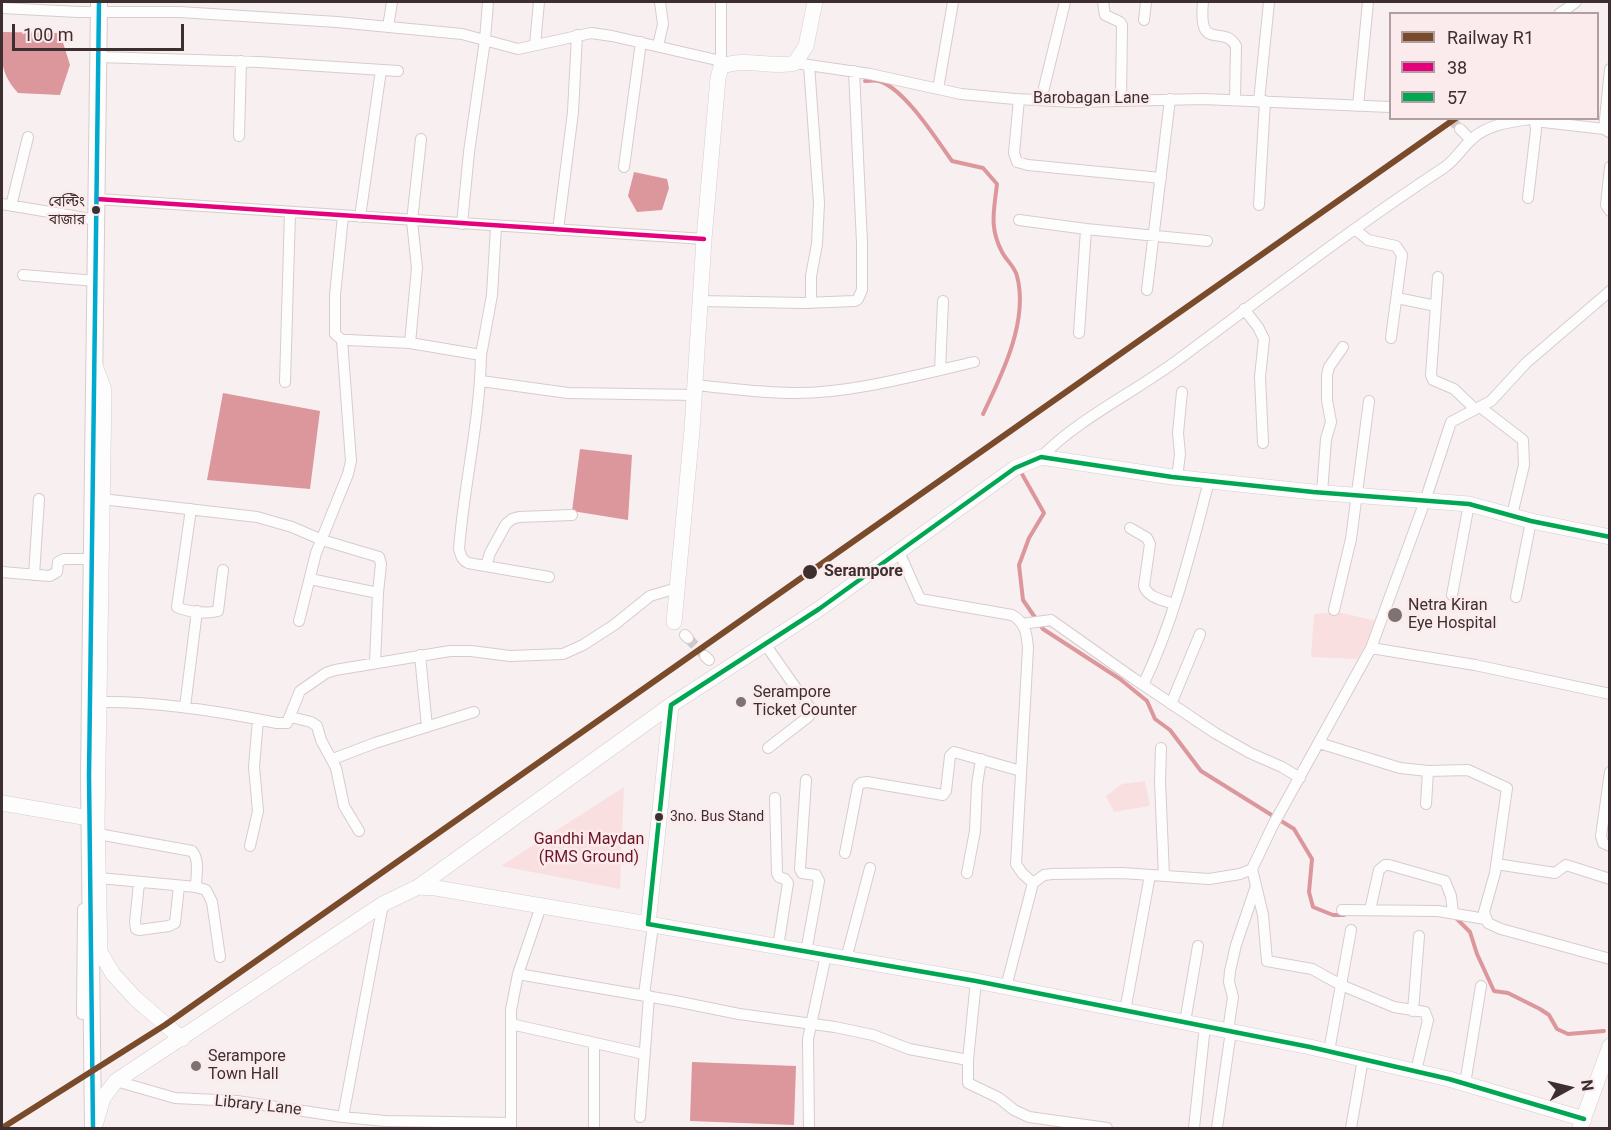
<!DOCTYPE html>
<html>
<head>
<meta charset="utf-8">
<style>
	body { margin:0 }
	#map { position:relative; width:1611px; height:1130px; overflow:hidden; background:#f8eff0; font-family:Roboto,sans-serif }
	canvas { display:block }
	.frame { position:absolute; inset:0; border:3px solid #3d2e2f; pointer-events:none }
	.legend { position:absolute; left:1389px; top:12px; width:210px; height:108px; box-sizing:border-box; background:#fcebec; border:2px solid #b09fa0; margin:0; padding:8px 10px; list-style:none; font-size:18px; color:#3d2e2f }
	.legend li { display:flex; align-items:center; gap:12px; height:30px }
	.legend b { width:30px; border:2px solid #b09fa0 }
	.north { position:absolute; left:1539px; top:1058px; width:60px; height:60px; -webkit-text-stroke:4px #fcebec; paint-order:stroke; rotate:82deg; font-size:16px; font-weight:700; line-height:24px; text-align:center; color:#3d2e2f }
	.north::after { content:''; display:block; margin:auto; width:21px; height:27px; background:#3d2e2f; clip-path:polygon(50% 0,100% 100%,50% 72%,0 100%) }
	.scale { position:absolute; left:12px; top:24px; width:172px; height:27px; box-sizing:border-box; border:3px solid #3d2e2f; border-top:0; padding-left:8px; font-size:18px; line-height:21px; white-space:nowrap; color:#3d2e2f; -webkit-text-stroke:4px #fcebec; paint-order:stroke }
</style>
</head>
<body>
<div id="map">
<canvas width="1611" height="1130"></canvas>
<div class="frame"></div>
<ul class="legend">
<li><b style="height:8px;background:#7a4b2a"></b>Railway R1</li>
<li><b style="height:8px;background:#e5007d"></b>38</li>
<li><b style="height:8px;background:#00a651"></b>57</li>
</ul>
<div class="north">N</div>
<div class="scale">100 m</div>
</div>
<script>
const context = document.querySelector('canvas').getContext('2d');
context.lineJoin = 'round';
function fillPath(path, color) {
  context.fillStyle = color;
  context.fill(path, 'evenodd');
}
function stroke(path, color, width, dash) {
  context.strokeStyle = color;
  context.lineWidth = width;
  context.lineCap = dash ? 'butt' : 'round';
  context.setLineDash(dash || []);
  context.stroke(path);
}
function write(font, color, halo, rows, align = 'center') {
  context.font = font + ' Roboto,"Noto Sans Bengali",sans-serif';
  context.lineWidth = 5;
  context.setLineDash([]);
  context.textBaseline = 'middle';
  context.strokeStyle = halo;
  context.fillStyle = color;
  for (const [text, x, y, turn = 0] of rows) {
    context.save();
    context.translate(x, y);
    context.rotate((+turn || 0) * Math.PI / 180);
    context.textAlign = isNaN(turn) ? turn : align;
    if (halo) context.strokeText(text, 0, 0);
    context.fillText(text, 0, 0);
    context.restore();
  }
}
const green = new Path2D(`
	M1338,612L1381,622L1357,659L1311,657L1314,614Z
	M1145,781L1150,806L1114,812L1106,796L1122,784Z
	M624,787L620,889L501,866Z`);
const water = new Path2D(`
	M2,32L60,33L70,65L60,95L18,93C0,73 1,59 2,32Z
	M634,172L667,179L669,188L662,210L637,212L628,196Z
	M223,393L320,411L310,489L207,480Z
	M580,449L632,455L628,520L572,511Z
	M692,1062L796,1066L794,1125L690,1121Z`);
const stream = new Path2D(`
	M865,81C869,81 875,80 879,81C905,89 936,139 952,161L983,168L997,184C994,211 989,227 1002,252C1006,260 1015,267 1017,276C1029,320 1002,375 983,414
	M1022,474L1044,513L1029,538L1019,565L1023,600L1043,629L1120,679L1147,701L1155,719L1170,730L1201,771L1294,829L1312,859L1309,892L1313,907L1333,915H1344
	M1456,918L1470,932L1477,954L1494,991L1508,993L1540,1009L1549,1015L1557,1029L1568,1034L1604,1031`);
const streetTunnel = new Path2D(`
	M1450,118L1460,129
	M688,638L705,656`);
const street = new Path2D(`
	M721,2V67
	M1103,2L1105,15L1120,22L1122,25L1121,100
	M1203,2C1198,54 1223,23 1236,46L1235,100
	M2,8L78,12H180L337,22L462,34L518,49L591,33L612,36L721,61
	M1559,14L1576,2
	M1144,20L1146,2
	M388,27L392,2
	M535,45L539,2
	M658,46L663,24L660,2
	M99,57L259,62L398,71
	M795,63L870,74L961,94L1015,99L1076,102L1203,99L1390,107
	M809,65L819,203L817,244L811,276V303
	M938,89L953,2
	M1019,99L1014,153L1017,162L1028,165L1161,178
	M1041,100L1065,2
	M1259,101L1269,2
	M1358,106L1368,2
	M1535,121L1604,129
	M1460,129L1471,140
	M1609,132L1604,129L1610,69
	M239,136L241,61
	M421,139L412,221L417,268L410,343L481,355C480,421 464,484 459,549C461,556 462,560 468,563L549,577
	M624,167L641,42
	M1610,167L1606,205L1610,211
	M97,199L704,239
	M2,204L97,220
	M1259,205L1265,101
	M11,206L28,137
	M343,216L335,295V334L342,340H348L410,343
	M360,217L381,70
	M1019,220L1086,229L1207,241
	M462,224L469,152L485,40L488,2
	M558,230L573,112L577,35
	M1356,230L1368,240L1396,246L1402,255L1391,338
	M23,275L96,281
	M1438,277L1431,375L1433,380L1454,389L1475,409
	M1147,290L1170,99
	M1610,291L1526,363L1491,401L1451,422L1425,501L1371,648L1475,665L1610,694
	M1397,298L1436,306
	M700,301L804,303L855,301L858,299L862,290V243L854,71
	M1244,309L1258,327L1264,339L1260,377L1263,443
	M1079,333L1086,229
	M481,355L492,295L496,227
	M940,370L943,301
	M481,381L568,393L695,395
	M285,382L290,212
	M695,385C727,388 760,393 792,393C849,394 918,375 974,362
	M1480,407L1523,440L1524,465L1512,515
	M1041,457C1080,418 1131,394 1175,362C1264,296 1352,228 1445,167C1456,159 1462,148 1472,139C1488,124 1510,122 1531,119L1535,121L1536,130L1528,198
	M1177,478L1180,454L1178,433L1182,392
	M1322,493L1326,439L1331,422L1327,400V375L1329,367L1343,347
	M102,499L257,517L292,527L322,540L379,557L381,564L378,593L375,663
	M191,509L177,607C187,612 207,614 218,611L223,570
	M1130,528L1147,538L1150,544L1144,586C1148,598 1163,600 1174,604
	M899,552L920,599L1012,615C1025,622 1027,634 1028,648L1016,864L1022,873L1033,883
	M486,566L490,553L506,524L512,519L519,517L572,515
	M2,572L50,576L57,572L58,562L64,559H85
	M34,575L39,499
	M310,579L378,593
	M1452,595L1469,504
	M1516,597L1531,521
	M1334,610L1351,539L1369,401
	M299,621L316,553L348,474L351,461L342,340
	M1022,624L1051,620L1133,678L1215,733L1250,753L1282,767L1300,778
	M685,635L688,638
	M765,644L812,711L808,717L768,748
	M420,655L427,727
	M705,656L709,660
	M1143,685C1174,621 1191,550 1209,481
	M99,702C158,701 219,711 277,723H287L300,691L326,673L335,670L450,651H471L510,656L563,654L583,645L614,625L650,596L677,588
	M1171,704L1200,634
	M185,707L197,611
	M291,717L311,722L317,726L321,740L336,768L344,806L359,831
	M1319,743L1400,768L1428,771
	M1161,748L1160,781L1164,876
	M333,759L375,743L474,712
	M1610,772L1601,836L1603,843L1610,846
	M806,780L800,869L802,873L816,875L819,881L806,952
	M775,798L777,873L779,877L785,879L788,883L778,947
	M1426,804L1428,771L1468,770L1507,788L1495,873L1484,912L1488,923L1501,929L1610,959
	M98,834L192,851C200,860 196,875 196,887
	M250,846L258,811L254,767L258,719
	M845,853L858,786L861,783L867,782L943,795L946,791L950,756L954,752L1021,771
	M1496,864L1555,873L1566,865L1610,879
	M1252,869L1263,915L1267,961L1312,969L1341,985L1394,1007L1425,1012L1428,1020L1416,1071
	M967,873L975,831L977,785L981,759
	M99,878L196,887L206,890L212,902L220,957
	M139,883L135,922L136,929L139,930L169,926L175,923L179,886
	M1342,910L1438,911L1485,919
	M1370,910L1379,870L1385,865H1389L1445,881L1451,896L1453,913
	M846,959L870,868
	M518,974L675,1001L739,1014L835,1027L873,1035L909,1049L968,1060
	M976,981L968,1060V1083L999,1098L1014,1110L1029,1117L1107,1128
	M1006,987L1033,883L1044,875L1052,874L1122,873L1209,879L1240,874L1252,869L1273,825L1371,648
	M644,995L653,925
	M1125,1011L1150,875
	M1413,1011L1419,936
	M82,1014L83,909
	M1185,1022L1198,946
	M511,1024L644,1054
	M1228,1031L1233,997L1229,982L1230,971L1236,945L1256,886
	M1329,1051L1351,930
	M116,1081L175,1098L237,1101L343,1117L385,1121L510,1123
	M1465,1084L1481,986
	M343,1117L383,904
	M640,1117L649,996
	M511,1128V1010L518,974L541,906
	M594,1128V1043
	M809,1128L808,1039L826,955
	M1194,1128L1205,1026
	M1217,1128L1231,1031
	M1351,1128L1363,1059`);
const secondary = new Path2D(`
	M95,366L104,390L97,821L100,952L113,974L135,998L182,1039
	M674,622L692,430L704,239L718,78L721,67C744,56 771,69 795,63L806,46L815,2
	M2,803L83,817
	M418,887L671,705
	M1584,1119L1449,1079L1310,1047L976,981L648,924L671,705L819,609L1015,468L1041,457L1172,477L1313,492L1469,504L1531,521L1610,537
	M96,1122L103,1098L116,1081L383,904L418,887L436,888L648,924
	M1580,1128L1610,1046`);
const primary = new Path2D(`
	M93,1128L89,775L99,2`);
const bus1 = new Path2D(`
	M97,199L704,239`);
const bus2 = new Path2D(`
	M1584,1119L1449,1079L1310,1047L976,981L648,924L671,705L819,609L1015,468L1041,457L1172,477L1313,492L1469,504L1531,521L1610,537`);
const bus3 = new Path2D(`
	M93,1128L89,775L99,2`);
const rail1 = new Path2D(`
	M2,1128L165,1025L1456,118`);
const markers = [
	[96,210,5,"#3d2e2f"],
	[810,572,8,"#3d2e2f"],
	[1395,615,8,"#7e7273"],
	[741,702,6,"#7e7273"],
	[659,817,5,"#3d2e2f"],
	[196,1066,6,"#7e7273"]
];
const busNames = [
	["বেল্টিং",85,202],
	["বাজার",85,220],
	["3no. Bus Stand",670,817,"left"]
];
const streetNames = [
	["Barobagan Lane",1091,99],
	["Library Lane",258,1106,6]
];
const stopNames = [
	["Serampore",824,572]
];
const poiNames = [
	["Netra Kiran",1408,606],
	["Eye Hospital",1408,624],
	["Serampore",753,693],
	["Ticket Counter",753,711],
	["Serampore",208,1057],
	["Town Hall",208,1075]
];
const parkNames = [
	["Gandhi Maydan",589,840],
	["(RMS Ground)",589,858]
];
fillPath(green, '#f9dfe0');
fillPath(water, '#db979c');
stroke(stream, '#db979c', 4);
stroke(streetTunnel, '#d3c8c9', 10, [10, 5]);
stroke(street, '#d7cccd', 12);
stroke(secondary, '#d7cccd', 16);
stroke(primary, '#d7cccd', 18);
stroke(street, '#fefdfd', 10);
stroke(secondary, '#fefdfd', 15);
stroke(primary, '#fefdfd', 16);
stroke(bus1, '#e5007d', 4.5);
stroke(bus2, '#00a651', 4.5);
stroke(bus3, '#00a9ce', 4.5);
stroke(rail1, '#7a4b2a', 6);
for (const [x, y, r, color] of markers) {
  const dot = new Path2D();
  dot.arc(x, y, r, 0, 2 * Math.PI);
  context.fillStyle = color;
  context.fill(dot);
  stroke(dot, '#fcebec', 2);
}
write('14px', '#3d2e2f', '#fcebec', busNames, 'right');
write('16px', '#3d2e2f', '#fcebec', streetNames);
write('bold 16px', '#3d2e2f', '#fcebec', stopNames, 'left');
write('16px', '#3d2e2f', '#fcebec', poiNames, 'left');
write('16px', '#6a1524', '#fcebec', parkNames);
</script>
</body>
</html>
